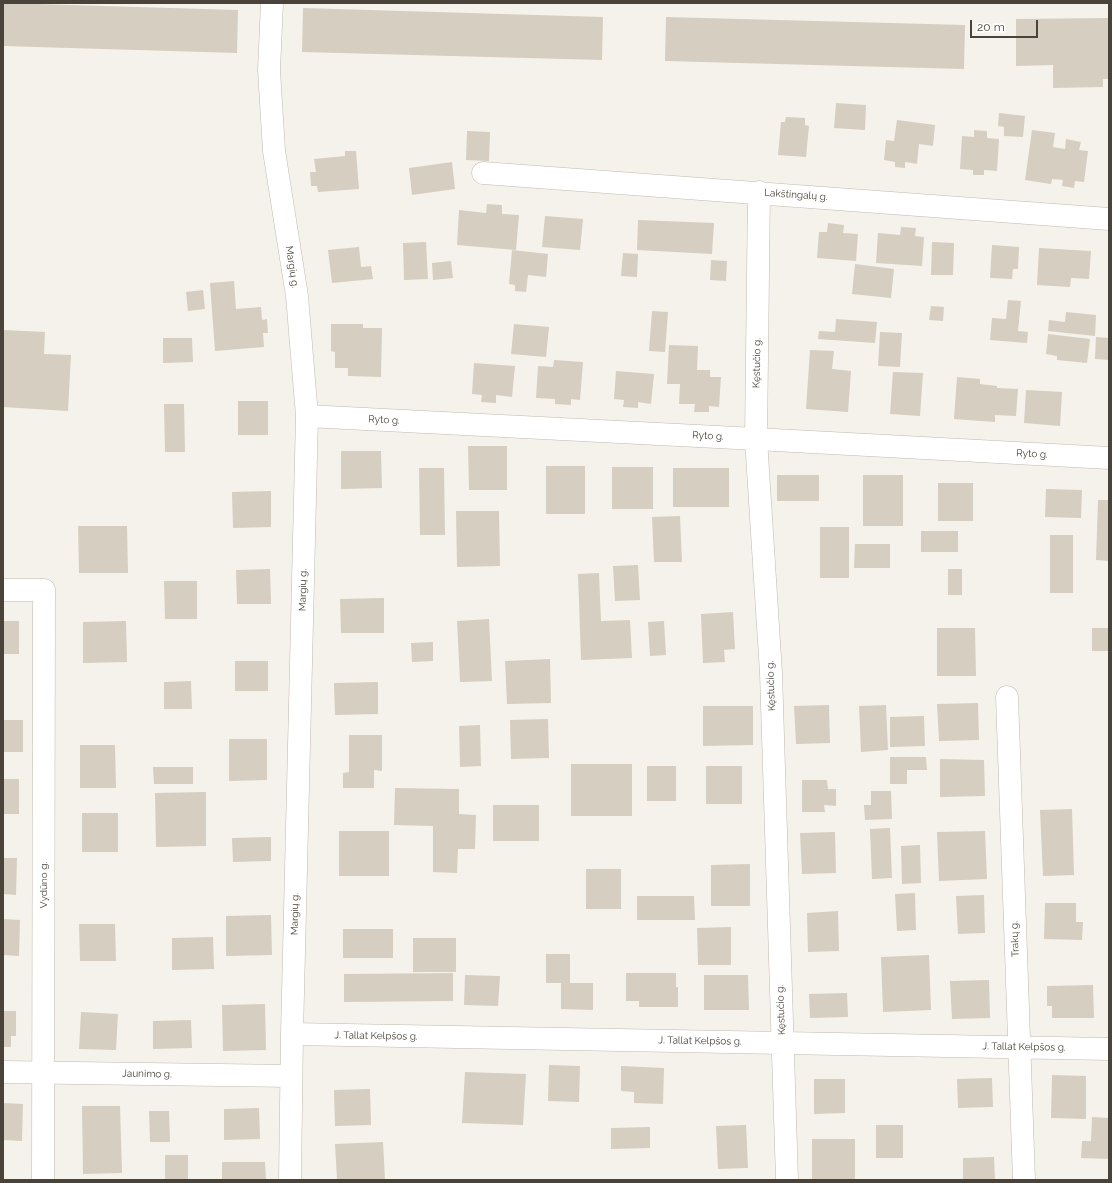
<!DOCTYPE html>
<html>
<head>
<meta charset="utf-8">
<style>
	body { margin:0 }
	#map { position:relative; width:1112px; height:1183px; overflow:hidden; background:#f5f2eb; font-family:Raleway,sans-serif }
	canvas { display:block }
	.frame { position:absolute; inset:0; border:4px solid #494339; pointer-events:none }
	.scale { position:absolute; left:970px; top:20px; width:68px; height:18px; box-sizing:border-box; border:2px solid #494339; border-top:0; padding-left:5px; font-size:12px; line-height:14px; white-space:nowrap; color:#494339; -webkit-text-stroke:3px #fff; paint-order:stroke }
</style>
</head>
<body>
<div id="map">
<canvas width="1112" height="1183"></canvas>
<div class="frame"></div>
<div class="scale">20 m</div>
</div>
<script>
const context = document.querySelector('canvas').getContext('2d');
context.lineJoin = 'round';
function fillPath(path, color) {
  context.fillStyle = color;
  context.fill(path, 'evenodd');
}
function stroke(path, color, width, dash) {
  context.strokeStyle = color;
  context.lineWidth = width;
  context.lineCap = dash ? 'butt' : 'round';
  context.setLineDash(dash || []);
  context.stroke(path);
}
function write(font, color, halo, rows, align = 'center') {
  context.font = font + ' Raleway,sans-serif';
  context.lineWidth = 3;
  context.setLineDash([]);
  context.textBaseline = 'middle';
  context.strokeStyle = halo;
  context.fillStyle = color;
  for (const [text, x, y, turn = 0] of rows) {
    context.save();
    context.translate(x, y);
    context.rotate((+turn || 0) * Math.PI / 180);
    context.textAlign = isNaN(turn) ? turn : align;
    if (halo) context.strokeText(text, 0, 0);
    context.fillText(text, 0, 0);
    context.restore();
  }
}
const building = new Path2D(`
	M3,3L238,10L237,53L3,46Z
	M303,8L603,17L602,60L302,52Z
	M666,17L965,25L964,69L665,61Z
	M1109,18V79H1103V87L1053,88V65L1016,66V19Z
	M836,103L866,105L865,130L834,128Z
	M999,113L1025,116L1023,137L1004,136V127L998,126Z
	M786,117L805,118V125L809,126L806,157L778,155L781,122H785Z
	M897,120L935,125L933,146L919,144L917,164L905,162V168L895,167V162L884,160L886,140L894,141Z
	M974,130L987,131V138L999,139L997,171L984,170V175H973V170L960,169L962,136L974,137Z
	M1032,130L1055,133L1053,147L1065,149L1066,139L1081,142L1079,150L1088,151L1084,182L1075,181L1074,188L1062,186L1063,180L1052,179L1051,184L1025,180Z
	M467,131L490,132L489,161L466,160Z
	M345,151H356L359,189L318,192L317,186H311L310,172H316L314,159L345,156Z
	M452,162L455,189L412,195L409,168Z
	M487,204L502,205V214L519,215L516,250L457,245L459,210L486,213Z
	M545,216L583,219L580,250L542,247Z
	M638,220L714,223L712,254L637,250Z
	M828,223L844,225L843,233L858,234L856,261L817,258L819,232H827Z
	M901,227L916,228L915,236L924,237L922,266L876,263L878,233L900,235Z
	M426,242L428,279L404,280L403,243Z
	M932,242L954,243L953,275H931Z
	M992,245L1019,247L1018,269H1013L1012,279L990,278Z
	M359,247L361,267L371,266L373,279L332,283L328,250Z
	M1039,248L1091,251L1089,279L1071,278L1070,287L1037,285Z
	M512,250L548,254L546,277L528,275L526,292L515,291V285L509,284Z
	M623,253L638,254L637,277L621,276Z
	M711,260L727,261L726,281L710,280Z
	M451,261L453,278L433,280L432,263Z
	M855,264L894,269L891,298L852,294Z
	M234,281L236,309L261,307L262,320L267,319L268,333H263L264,347L215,351L210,283Z
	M203,290L205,309L188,311L186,292Z
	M1008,300L1021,301L1018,331L1028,332L1027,343L990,340L992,318L1006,319Z
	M931,306L944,307L943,321L929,320Z
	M652,311L668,312L665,352L649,351Z
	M1066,312L1096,315L1095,336L1048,331L1049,320L1065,322Z
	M836,319L877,322L875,343L818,339L819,331L835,332Z
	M331,324H363V328H382L381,377L348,376V368H335V352L331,351Z
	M514,324L549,327L546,357L511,354Z
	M3,330L45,332L44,354L71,355L68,411L3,407Z
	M880,332L902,333L900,367L878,366Z
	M1048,334L1090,339L1087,363L1057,360V356L1046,354Z
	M1096,337L1109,338V360L1095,359Z
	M163,338H192L193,362L163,363Z
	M669,345L698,346L697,370H710V377H721L719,407L709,406V412H694L695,404H679L680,384H667Z
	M810,350L834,351L832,369L851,371L848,412L806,409Z
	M554,360L583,362L580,400L571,399V405L555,404V399L536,398L538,366L553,367Z
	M474,363L515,366L512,397L496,395V403L481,402L482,395L472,394Z
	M616,371L654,374L651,404L638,402V408L623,407L624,400L614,399Z
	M893,372L923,373L920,416L890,414Z
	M957,377L980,379V384L997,386V388L1018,389L1016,416L995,415V422L954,419Z
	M1026,390L1062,392L1060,426L1024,423Z
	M238,401H268V435H238Z
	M164,404H184L185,452H165Z
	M468,446H507V490H469Z
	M341,451H381L382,488L341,489Z
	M546,466H585V514H546Z
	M612,467H653V509H612Z
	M419,468H444L445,535H420Z
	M673,468H729V507H673Z
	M777,475H819V501H777Z
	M863,475H903V526H863Z
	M938,483H973V521H938Z
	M1046,489L1082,490L1081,518L1045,517Z
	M271,491V527L233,528L232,492Z
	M1098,500H1109V561L1096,560Z
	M456,511H499L500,566L457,567Z
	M680,516L682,562H654L652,517Z
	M78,526H127L128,573H79Z
	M820,527H849V578H820Z
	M921,531H958V552H921Z
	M1050,535H1073V593H1050Z
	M855,544H890V568H854Z
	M638,565L640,600L615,601L613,566Z
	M270,569L271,604H237L236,570Z
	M948,569H962V595H948Z
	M599,573L601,621L630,620L632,658L581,660L578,574Z
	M164,581H197V619H165Z
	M384,598V633H341L340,599Z
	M733,612L735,649L724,650L725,662L703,663L701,614Z
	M489,619L492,681L460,682L457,621Z
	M3,621H19V654H3Z
	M126,621L127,662L83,663V622Z
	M664,621L666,655L650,656L648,622Z
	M937,628H975L976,676H937Z
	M1092,628H1109V651H1092Z
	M433,642V661L412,662L411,643Z
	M550,659L551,703L507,704L505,661Z
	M235,661H268V691H235Z
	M191,681L192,709H164V682Z
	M378,682V714L335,715L334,683Z
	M978,703L979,740L939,741L937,704Z
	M829,705L830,743L796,744L794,706Z
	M886,705L888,750L861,752L859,706Z
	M703,706H753V745L703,746Z
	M924,716L925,746L890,747V717Z
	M548,719L549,758L511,759L510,720Z
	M3,720H23V752H3Z
	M480,725L481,766L460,767L459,726Z
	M349,735H382V771L374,770V788H343V773L349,772Z
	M229,739H267V780L229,781Z
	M80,745H115L116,788H80Z
	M890,757H926L927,770H907V784H890Z
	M940,759L984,760L985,796L940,797Z
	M571,764H632V816H571Z
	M647,766H676V801H647Z
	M706,766H742V804H706Z
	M153,767H193V784H154Z
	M3,779H19V814H3Z
	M802,780H827L828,789H836V806L824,805L825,812H802Z
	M395,788L459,789V814L476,815L475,849H458L457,873L433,872V826L394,825Z
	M871,791H891L892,819L865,820L864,805H871Z
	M206,792V846L156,847L155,793Z
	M493,805H539V841H493Z
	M1072,809L1074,875L1043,876L1040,810Z
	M82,813H118V852H82Z
	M890,828L892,878L872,879L870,829Z
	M339,831H389V876H339Z
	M985,831L987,879L939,881L937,832Z
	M835,832L836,873L802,874L800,833Z
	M271,837V861L233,862L232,838Z
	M920,845L921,883L902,884L901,846Z
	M3,858H17L16,895L3,894Z
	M750,864V906H711V865Z
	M586,869H621V909H586Z
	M915,893L916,930L897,931L895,894Z
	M984,895L985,933L958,934L956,896Z
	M637,896H694L695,920H637Z
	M1045,903H1076V922H1083L1082,940L1044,939Z
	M838,911L839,951L808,952L807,913Z
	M271,915L272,955L226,956V916Z
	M3,919L20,920L19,956L3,955Z
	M79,924H115L116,961H80Z
	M731,927V965H698L697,928Z
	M343,929H393V958H343Z
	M213,937L214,969L172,970V938Z
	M413,938H456V972H413Z
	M546,954H570V983H593V1010L561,1009V983H546Z
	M929,955L931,1010L883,1012L881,957Z
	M453,973V1001L344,1002V974Z
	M626,973H676V987H678V1007H639V1001H626Z
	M465,975L500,976L498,1006L464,1005Z
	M704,975H748L749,1010H704Z
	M989,980L990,1018L952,1019L950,981Z
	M1093,985L1094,1018H1052V1006H1047V986Z
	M847,993L848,1017L810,1018L809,994Z
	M265,1004L266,1050L223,1051L222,1005Z
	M3,1011H16V1036H11V1047H3Z
	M81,1012L118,1014L116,1050L79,1049Z
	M191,1020L192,1048L153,1049V1021Z
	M549,1065L580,1066L579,1102L548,1101Z
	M621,1066L664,1068L663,1104L634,1103V1092L621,1091Z
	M465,1072L526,1074L523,1125L462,1123Z
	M1052,1075L1086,1076V1119L1051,1118Z
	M992,1078L993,1107L958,1108L957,1079Z
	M814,1079H845V1113L814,1114Z
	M370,1089L371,1125L335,1126L334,1090Z
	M3,1103L23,1104L22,1141L3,1140Z
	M82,1106H120L122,1173L83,1174Z
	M259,1108L260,1139L224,1140V1109Z
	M149,1111H169L170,1142H150Z
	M1092,1117L1109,1118V1159L1081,1158L1082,1141H1091Z
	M746,1125L748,1168L718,1169L716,1126Z
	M876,1125H903V1158H876Z
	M650,1127V1148L611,1149V1128Z
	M812,1139H855V1180H812Z
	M383,1142L385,1180H337L335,1144Z
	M165,1155H188V1180H165Z
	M994,1157L995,1180H963V1158Z
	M222,1162H265L266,1180H222Z`);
const street = new Path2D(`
	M272,3L269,70L274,151L297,296L307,416L292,1034L290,1180
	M483,173L1109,219
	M759,192L756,439L771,673L787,1180
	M307,416L756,439L1109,458
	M3,590H44L43,1180
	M1007,697L1024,1180
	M292,1034L1109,1049
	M3,1072L291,1076`);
const streetNames = [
	["Lakštingalų g.",796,195,4],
	["Margių g.",292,267,81],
	["Kęstučio g.",757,363,-89],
	["Ryto g.",384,420,3],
	["Ryto g.",708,436,3],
	["Ryto g.",1032,454,3],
	["Margių g.",303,590,-89],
	["Kęstučio g.",771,686,-92],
	["Vydūno g.",44,885,-90],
	["Margių g.",295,914,-89],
	["Trakų g.",1015,939,-92],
	["Kęstučio g.",781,1010,-92],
	["J. Tallat Kelpšos g.",376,1036,1],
	["J. Tallat Kelpšos g.",700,1041,1],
	["J. Tallat Kelpšos g.",1024,1047,1],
	["Jaunimo g.",147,1074,1]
];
fillPath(building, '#d6cec0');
stroke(street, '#c0baad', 23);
stroke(street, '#fff', 22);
write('10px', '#494339', '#fff', streetNames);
</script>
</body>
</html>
